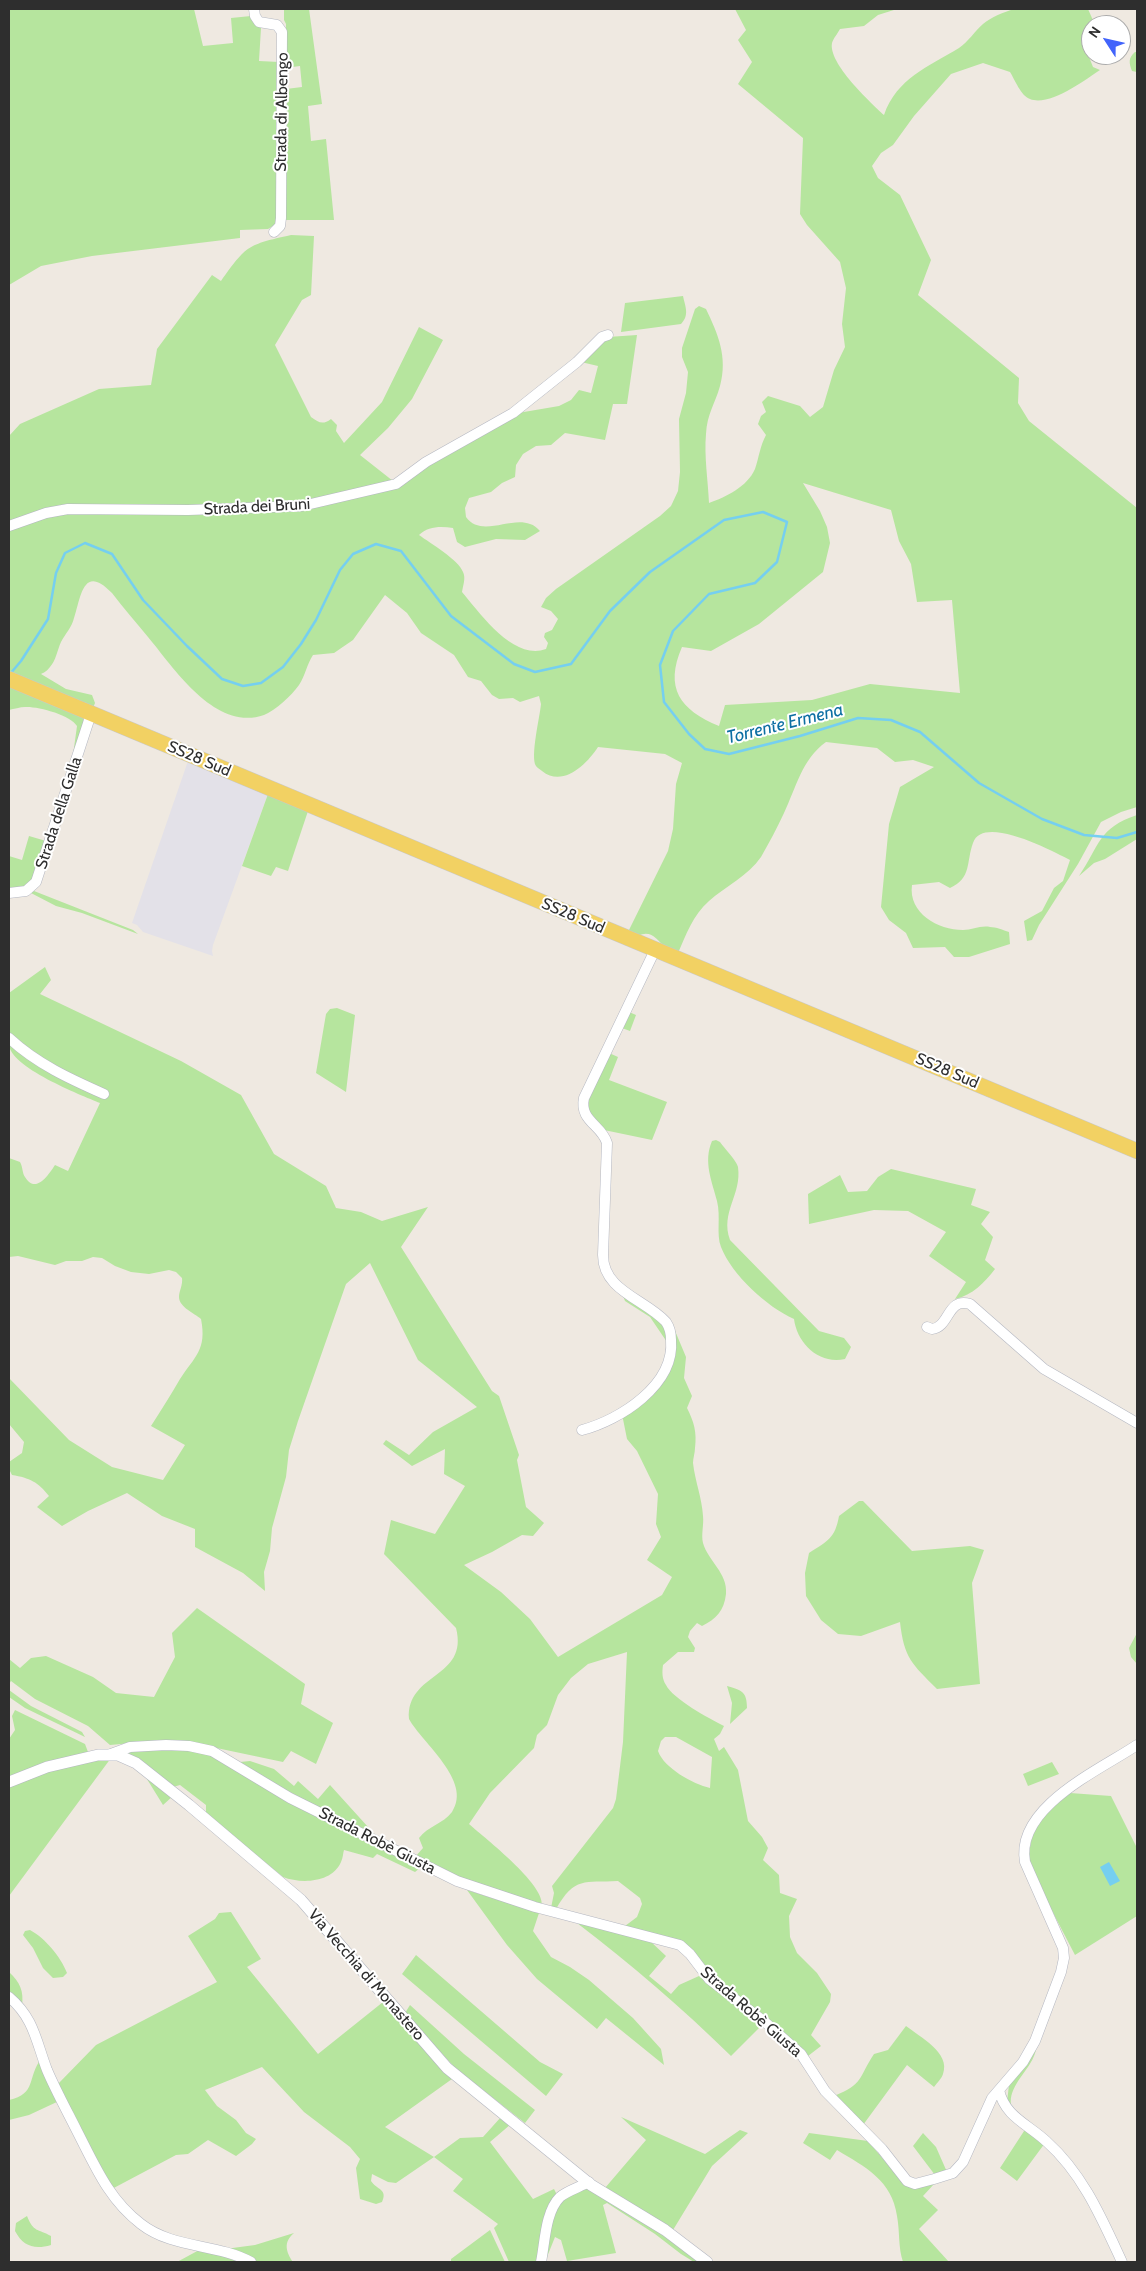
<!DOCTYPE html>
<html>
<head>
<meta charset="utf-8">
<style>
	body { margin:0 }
	#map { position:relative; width:1146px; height:2271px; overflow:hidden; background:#efe9e1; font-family:Cabin,sans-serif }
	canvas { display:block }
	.frame { position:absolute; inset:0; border:10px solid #2e2e2e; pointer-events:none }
	.north { position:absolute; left:1081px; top:15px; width:50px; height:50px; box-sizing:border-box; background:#fff; border:1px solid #ababab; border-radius:50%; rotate:305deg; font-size:14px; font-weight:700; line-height:20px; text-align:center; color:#2e2e2e }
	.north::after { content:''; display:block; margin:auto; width:18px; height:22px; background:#4264fb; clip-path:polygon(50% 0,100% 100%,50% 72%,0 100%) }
</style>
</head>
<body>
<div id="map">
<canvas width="1146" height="2271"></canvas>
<div class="frame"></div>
<div class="north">N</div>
</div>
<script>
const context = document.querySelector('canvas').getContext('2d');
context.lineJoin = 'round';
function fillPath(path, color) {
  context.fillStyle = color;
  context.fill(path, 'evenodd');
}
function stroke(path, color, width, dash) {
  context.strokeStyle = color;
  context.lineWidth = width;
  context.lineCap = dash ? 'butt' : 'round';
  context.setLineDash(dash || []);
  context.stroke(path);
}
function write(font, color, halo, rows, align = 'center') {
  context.font = font + ' Cabin,sans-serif';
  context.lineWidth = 4;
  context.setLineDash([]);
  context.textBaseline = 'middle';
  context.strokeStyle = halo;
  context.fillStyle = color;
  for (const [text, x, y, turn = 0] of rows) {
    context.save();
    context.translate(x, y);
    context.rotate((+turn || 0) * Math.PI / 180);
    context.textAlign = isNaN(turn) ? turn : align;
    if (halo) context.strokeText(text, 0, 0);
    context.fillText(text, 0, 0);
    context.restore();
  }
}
const industrial = new Path2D(`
	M188,761L268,794L213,945L212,951L213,956L143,932L137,925L132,923Z`);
const green = new Path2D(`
	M9,9H194L203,46L233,43L231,18L251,16L256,25L261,28L259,61L279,62L278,215L276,224L268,229L240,230V238L92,256L41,266L9,285Z
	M284,9H309L322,104L308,106L311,141L326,139L334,220H286V89L302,87L300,66L285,68L286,24L284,20Z
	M735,9H897L878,15L864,26L840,29C838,33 833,39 832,43C828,63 870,102 884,115C897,78 928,67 959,48C968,42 975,31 983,24C991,17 1004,12 1014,9H1088L1095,25H1091L1089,57L1093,67L1100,70C1085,80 1049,107 1030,99C1021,96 1015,80 1010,72L983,63L951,74L914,116L893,145L881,153L872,166L878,178L900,195L931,260L918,295L1019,378L1018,403L1029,421L1137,508V807L1121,812L1101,822L1078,864L1039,925L1032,940L1027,941L1024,921L1042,911L1054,888L1063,881L1070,860C1052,851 983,814 973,843C966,862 972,878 950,888L939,882L912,885C908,913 938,930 963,930C972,930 981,925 990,927C996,927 1003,930 1009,932L1010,944L969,957H954L945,947L913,948L906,933L889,920L881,907L889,824L900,787L934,767L913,760L895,762L877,748L826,742C802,759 796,788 784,813C777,828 769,843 761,857C748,876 726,886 709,901C693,915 686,935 678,953C674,952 669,950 666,948C657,940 651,929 638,936L628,932L668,851L673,829L676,784L682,763L665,754L598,747C587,764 563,788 542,771C540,769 537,768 536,766C530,757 540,716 541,704L539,696L520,702L513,698L499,699L492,695L481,681L468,677L454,655L421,633L407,613L385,595L353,640L334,653L313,655C307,664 305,676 299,685C291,696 276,710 264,715C215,732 174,668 148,637C136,622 123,608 112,593C83,563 81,597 74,618C72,627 65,634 61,642C57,651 56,660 50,667C47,671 45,672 41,674L66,689L92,695L95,703L93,708L9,671V530L54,514L234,512L395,487L421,469L518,413L559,406L571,400L579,390L591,393L598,366L581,362L608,337L637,335L627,404H613L605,440L565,433L551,445L536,446L523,454L516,465L515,477L502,483L491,492L469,498L465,508L466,517C481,538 511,516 530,524C534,525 537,528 540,531L525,540L496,539L465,547L457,542L453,528C441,526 428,526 419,535C430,543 459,560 463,572C466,578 463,585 462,592C480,613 513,661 546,649L548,643L544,637L545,633L552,630L558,619L551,611L541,607L546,598L556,589L660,516L671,506L678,491L680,472L679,419L686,393L688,372L682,357V348L695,309L699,306L706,309C718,334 728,357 720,386C715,404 707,414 706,434C704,456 708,480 709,503C726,497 747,487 755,469C759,457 760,446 766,435L758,424L761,416L766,412L762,402L768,396L800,406L810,417L823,407L834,370L845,347L842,324L846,288L840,262L807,225L800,214L803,138L738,84L752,62L738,40L746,30ZM803,483L891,510L899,541L911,564L917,602L952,600L960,693L870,684L812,700L725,705L719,726C680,710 664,688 682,647L711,651L759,624L823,572L830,543L827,527L820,511Z
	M1135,52H1137V72L1132,71C1129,63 1128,58 1135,52Z
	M291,235L314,236L311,295L302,300L275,345L311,417C319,423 323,425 331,419L337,425L336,431L344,443L382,402L419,327L443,340L412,399L388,428L360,455L393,481L305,503L174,507L83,505L9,523V436L20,424L99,389L151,385L157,349L212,275L221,281C247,245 247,245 291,235Z
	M683,296C685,306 690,315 681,324L621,332L625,303Z
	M9,685L83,718L84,722L73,755L77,726C71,715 37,706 25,707C20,707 14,709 9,710Z
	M268,794L308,811L288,871L276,867L271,876L242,866Z
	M1137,815V839L1105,859L1094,863L1079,876C1100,845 1098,828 1137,815Z
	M29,836L46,841L34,878L27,886L9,889V856L22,860Z
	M34,891L133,930L138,934L82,913L56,906L31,893Z
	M45,967L51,980L40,994L181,1061L241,1095L274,1154L326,1186L336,1208L361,1212L382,1221L428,1207L401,1247L492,1391L499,1396L519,1455L517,1460L526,1507L544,1523L533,1536L522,1535L492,1552L464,1565L501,1592L530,1619L558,1657L662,1595L672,1577L647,1560L661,1537L656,1524L658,1494L637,1451L627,1439L622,1414L659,1384L673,1326L686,1357L684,1378L692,1396L687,1408C694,1422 697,1432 695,1448C695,1453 693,1458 693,1463C695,1481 702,1498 703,1516C704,1525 701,1534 703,1543C708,1561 728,1573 726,1594C724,1611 716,1619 702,1626L697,1623L690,1631L688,1637L695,1648L694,1652H678L663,1665C662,1672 662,1679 666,1685C673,1699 710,1719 724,1726L720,1734L714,1739L719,1751L724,1747L738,1770L748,1821L762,1837L768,1848L763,1860L779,1875L780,1893L797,1899L789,1916L790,1937L797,1953L817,1973L831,1994L830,2002L811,2035L821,2046L808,2056L708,1972L681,1941L625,1926L637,1917L642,1904L640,1898L618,1881C584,1883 575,1876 556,1909L551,1908L554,1893L552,1886L613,1808L616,1799L623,1742L627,1652L588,1664L571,1678L558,1695L547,1725L537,1735L534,1748L490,1793L469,1824C487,1840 543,1883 542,1905L458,1877L415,1857L423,1848L419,1838C428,1826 443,1824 452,1812C473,1781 422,1743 409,1719C406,1672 469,1679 456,1628L384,1554L391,1520L435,1534L465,1486L444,1474L445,1449L412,1466L383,1444L386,1440L409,1455L433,1432L477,1407L418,1360L370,1263L346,1284L298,1421L289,1450L286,1477L272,1528L270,1551L264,1572L265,1591L243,1573L195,1547V1529L162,1516L127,1493L88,1511L62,1526L37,1507L49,1496C38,1482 30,1478 12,1475L9,1469V1462L22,1453L24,1442L9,1424V1378L69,1440L112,1467L163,1480L185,1445L151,1426C161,1410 171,1395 180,1379C195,1356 207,1350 201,1319C194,1313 179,1307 179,1297C179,1291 183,1285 182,1278L176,1272L169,1270L149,1274L131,1272L115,1266L102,1258L93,1257L82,1261H66L55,1265L18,1256L9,1257V1158L20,1162C23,1167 22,1173 25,1177C36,1195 49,1174 55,1165L68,1171L100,1103C81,1095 9,1067 9,1044L43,1069L68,1074L23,1045L9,1032V993ZM665,1737H676L712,1757L710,1788C693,1784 664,1768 658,1751L661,1741Z
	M337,1008L355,1015L346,1092L316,1073L326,1014L330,1009Z
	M629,1012L636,1015L630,1031L622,1028Z
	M609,1053L618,1057L609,1080L667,1102L652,1140L604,1130L587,1111L589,1094Z
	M716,1140L720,1142C724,1148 737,1161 738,1167C742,1195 720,1212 730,1240L819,1331L844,1338L851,1347L845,1359C819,1365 797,1343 794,1319C767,1307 732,1275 721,1247C716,1234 721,1217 717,1201C712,1181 703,1162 712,1141Z
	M891,1169L976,1189L971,1205L990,1212L981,1224L993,1237L985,1260L995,1269C984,1283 973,1295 955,1299L966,1282L929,1256L946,1232L908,1211L874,1210L809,1224L808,1194L840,1175L848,1192L867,1191L878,1177Z
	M622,1293L663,1322L669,1345L650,1317L625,1301Z
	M859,1501H863L912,1551L970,1546L984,1550L972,1583L980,1684L937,1689C912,1664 904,1658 900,1622L861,1636L838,1634L821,1620L806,1596L805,1573L809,1553C828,1541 835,1538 839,1516Z
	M197,1608L305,1684L301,1704L333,1723L316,1764L291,1751L283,1762L188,1742L166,1740L110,1745L88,1726L35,1699L11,1681L9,1684V1659L20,1668L31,1658L46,1656L93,1677L116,1693L154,1697L175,1657L172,1633Z
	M1137,1633V1664L1131,1657L1129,1648Z
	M727,1686C742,1690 747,1692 747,1708L730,1724L732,1703Z
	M9,1690L31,1706L82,1732L85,1737L25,1708L9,1697Z
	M15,1710L85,1744L88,1752L9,1778V1739L15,1730L12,1716Z
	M176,1748L211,1755L420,1868L415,1872L377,1854L373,1858L344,1850C343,1853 343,1858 341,1862C332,1883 301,1884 283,1877L206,1814V1805L180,1785L173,1787L123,1752Z
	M111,1758L9,1896V1786L59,1767Z
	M250,1761L274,1769L294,1786L298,1781L318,1799L330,1785L378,1838L284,1789L240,1762Z
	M1052,1762L1059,1774L1028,1786L1023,1774Z
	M142,1771L173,1796L163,1805Z
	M1070,1793L1111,1796L1137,1848V1916L1075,1955L1036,1880L1028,1859L1032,1836L1042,1817Z
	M467,1890L539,1913L533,1931L551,1957L570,1967L589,1980L633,2018L661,2049L664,2065L606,2018L597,2029L537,1979L507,1945Z
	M231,1912L261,1959L247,1967L318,2054L383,2002L452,2079L385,2127L434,2157L460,2138L483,2137L501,2117L511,2124L490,2142L533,2199L554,2189L558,2197L539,2262H509L494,2228L498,2224L453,2191L463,2179L434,2157L396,2183L388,2182L372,2174L371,2181C377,2190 388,2189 382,2202L376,2204L360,2199L356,2168L360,2159L350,2147L304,2112L262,2067L205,2090L217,2106L236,2120L246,2133L256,2139L252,2144L236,2156L208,2140L188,2154L176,2155L110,2190L57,2085L96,2045L217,1982L188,1936L215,1919L219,1913Z
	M577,1923L649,1940L666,1956L649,1976L671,1994L679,1985L699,1976L762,2025L731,2056C681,2007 633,1966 577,1923Z
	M30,1930C45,1938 61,1957 67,1973L63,1977L53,1978L43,1968L33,1948L23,1935L25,1931Z
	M416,1955L540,2062L563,2074L546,2096L402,1974Z
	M9,1972C20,1982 24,1991 22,2006L9,1994Z
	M410,2005L464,2054L535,2110L525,2123L456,2069L405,2013Z
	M906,2026C920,2037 951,2053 943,2074C942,2078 937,2083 934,2087L907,2065L863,2125L834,2096C864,2084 858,2078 874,2054L888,2050Z
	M1038,2043C1036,2049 1035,2056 1031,2062C1024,2075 1006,2091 1012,2108L1007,2102L1009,2085Z
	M41,2059L59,2101L29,2115L9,2120V2100C37,2094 27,2077 41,2059Z
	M621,2117L705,2154L740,2130L748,2133L712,2166L673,2230L605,2188L646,2140Z
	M1026,2128L1045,2143L1017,2181L1000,2168Z
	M809,2133L868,2141L900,2179L935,2183L923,2196L938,2210L919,2229L949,2262H903C898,2247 900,2232 897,2216C892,2180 865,2167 837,2150L830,2160L803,2143Z
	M923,2133L936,2147L947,2172L935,2175L913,2146Z
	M590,2188L663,2235L700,2262H694L681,2254L655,2234L607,2203L603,2205L616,2253L567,2261L561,2240L555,2237L545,2262C546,2248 549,2215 558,2204C564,2195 580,2189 590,2188Z
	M27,2216C34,2233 37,2228 51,2236V2245C34,2250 23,2246 15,2231L16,2223Z
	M490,2230L505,2262H451V2259Z
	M294,2233C283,2242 286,2252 293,2262H255L225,2249L255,2245Z
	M201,2249L245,2262H177Z`);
const water = new Path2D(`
	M1109,1862L1120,1881L1110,1886L1100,1867Z`);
const stream = new Path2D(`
	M10,674L21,661L48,619L56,573L65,553L85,543L112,554L143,600L187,646L222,679L243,686L261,683L283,667L301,644L316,620L340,570L353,554L376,544L401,551L451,616L514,664L535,672L571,664L610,611L650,572L724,520L763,512L787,522L777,562L755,583L709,594L673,631L660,665L664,702L689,734L705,749L729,754L800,736L858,718L891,720L920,732L979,783L1042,819L1084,835L1117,838L1137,832`);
const minor = new Path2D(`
	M254,9L255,16L259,22L277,25L282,32L281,218L280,226L274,232
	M9,526L46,513L68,509L188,510L302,506L396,484L426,462L513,413L577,362L602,337L608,335
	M9,893L26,891L36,882L91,714
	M9,1038C37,1064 70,1079 104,1094
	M927,1327L932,1329C950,1327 947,1297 970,1304L1044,1369L1137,1423
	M582,1430C620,1420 675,1385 671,1340C671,1333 670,1328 666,1322C645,1299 603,1291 603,1255L607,1143C602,1125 579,1121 584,1098L655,950
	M111,1754L130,1747L166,1745L189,1746L212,1751L290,1798L457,1881L535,1907L680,1945L690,1954L709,1979L766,2023L801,2054L825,2091L882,2149L907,2181L915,2184L934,2179L953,2173L963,2162L992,2098L1023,2062L1035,2041L1061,1972L1064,1958L1063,1948L1025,1862C1015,1807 1100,1770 1137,1745
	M9,1997C34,2018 36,2041 47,2070C56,2091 67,2111 77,2131C95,2166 109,2200 141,2224C173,2249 216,2243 251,2262
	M999,2090C1005,2117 1028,2124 1047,2142C1083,2174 1102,2219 1122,2262
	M541,2262C545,2243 545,2212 560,2197C567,2191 580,2187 589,2182`);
const tertiary = new Path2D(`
	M9,1782L47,1767L98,1755H118L136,1763L189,1805L301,1900L447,2068L591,2185L665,2230L707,2262`);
const primary = new Path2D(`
	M9,679L1137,1151`);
const streetNames = [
	["Strada di Albengo",282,112,-89],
	["Strada dei Bruni",257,507,-3],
	["SS28 Sud",199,759,23],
	["Strada della Galla",59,813,-72],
	["SS28 Sud",573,916,23],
	["SS28 Sud",947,1071,23],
	["Strada Robè Giusta",377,1841,27],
	["Via Vecchia di Monastero",366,1975,49],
	["Strada Robè Giusta",751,2012,41]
];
const waterNames = [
	["Torrente Ermena",785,724,-14]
];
fillPath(industrial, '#e3e1e8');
fillPath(green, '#b6e59e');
fillPath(water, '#75cff0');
stroke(stream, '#75cff0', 2.5);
stroke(minor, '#b4b7c1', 11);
stroke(tertiary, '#b4b7c1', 12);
stroke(primary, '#c9c9c9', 16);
stroke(minor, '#fff', 10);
stroke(tertiary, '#fff', 11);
stroke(primary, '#f2d163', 15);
write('16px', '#2e2e2e', '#fff', streetNames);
write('italic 18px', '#0d6fa3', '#fff', waterNames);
</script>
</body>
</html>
